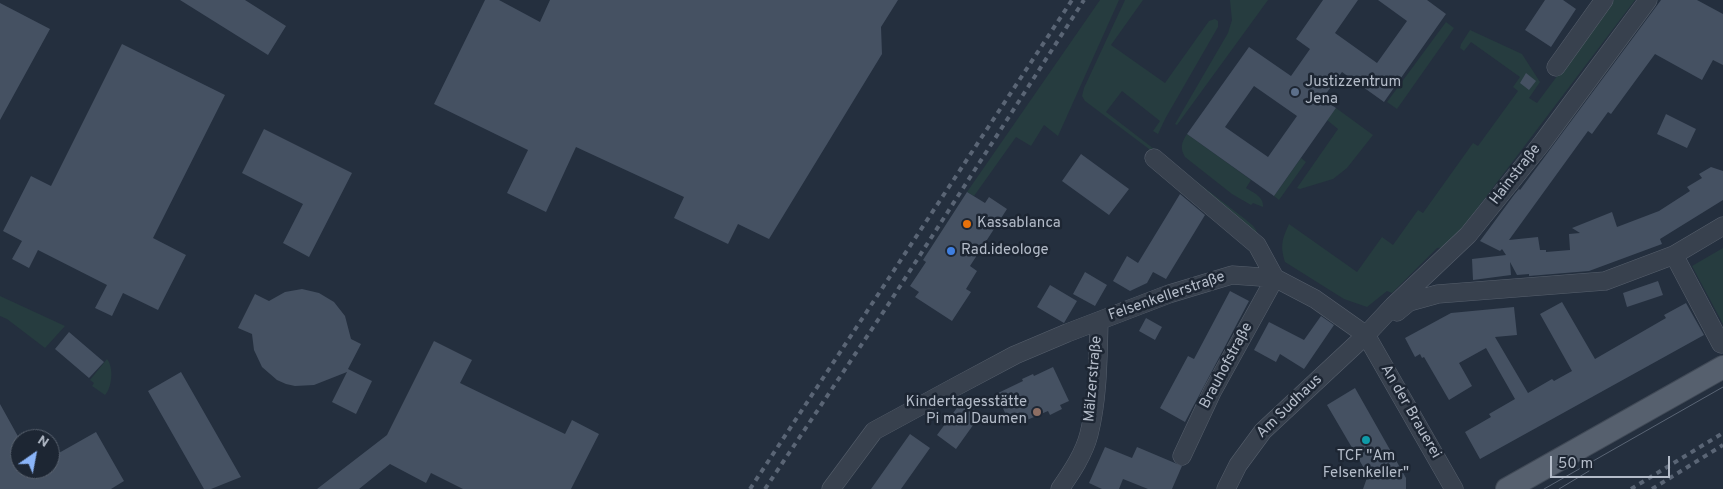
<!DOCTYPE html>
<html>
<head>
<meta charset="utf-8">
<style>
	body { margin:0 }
	#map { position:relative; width:1723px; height:489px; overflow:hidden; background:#242f3e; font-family:Overpass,sans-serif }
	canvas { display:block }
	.north { position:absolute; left:10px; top:429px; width:50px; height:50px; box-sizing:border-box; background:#1d2633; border:1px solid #59626f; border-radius:50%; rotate:33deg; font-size:14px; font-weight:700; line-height:20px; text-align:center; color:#b4bcc9 }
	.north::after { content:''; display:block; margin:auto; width:18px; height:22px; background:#8ab4f8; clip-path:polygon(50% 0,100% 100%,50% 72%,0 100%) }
	.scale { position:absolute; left:1550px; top:456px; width:120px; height:22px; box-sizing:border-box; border:2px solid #b4bcc9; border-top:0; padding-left:6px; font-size:15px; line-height:18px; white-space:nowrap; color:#b4bcc9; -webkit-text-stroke:4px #1d2633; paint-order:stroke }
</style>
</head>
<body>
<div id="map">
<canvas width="1723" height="489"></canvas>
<div class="north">N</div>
<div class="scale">50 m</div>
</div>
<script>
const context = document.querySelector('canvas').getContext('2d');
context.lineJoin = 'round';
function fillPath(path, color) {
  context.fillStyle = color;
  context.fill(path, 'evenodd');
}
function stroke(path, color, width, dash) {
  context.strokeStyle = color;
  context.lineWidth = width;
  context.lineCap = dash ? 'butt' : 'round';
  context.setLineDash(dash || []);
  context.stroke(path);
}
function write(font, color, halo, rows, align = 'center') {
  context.font = font + ' Overpass,sans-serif';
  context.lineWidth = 5;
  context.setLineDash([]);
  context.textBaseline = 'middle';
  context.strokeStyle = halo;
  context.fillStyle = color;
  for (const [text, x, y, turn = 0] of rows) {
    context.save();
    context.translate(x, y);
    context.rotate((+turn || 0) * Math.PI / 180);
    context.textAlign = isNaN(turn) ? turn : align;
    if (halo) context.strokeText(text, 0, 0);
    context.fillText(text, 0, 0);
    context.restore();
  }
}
const green = new Path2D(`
	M1100,0H1119L1058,136L1044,125L1031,146L1016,137L974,196L967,192Z
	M1125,0H1143L1111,45L1165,83L1209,21L1215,19L1218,21V27L1165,119L1158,134L1153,131L1160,121L1122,91L1106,112L1245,219C1252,225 1259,229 1257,239L1177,170L1085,101L1082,96L1084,88Z
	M1230,0H1268L1177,125L1175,124L1228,33L1232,20Z
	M1614,0H1635L1448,247L1437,248L1392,293L1387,291L1367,307L1344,299L1285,262C1280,245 1282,240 1289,224L1357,272L1382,237L1393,245L1418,210L1423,213L1473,143L1478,146L1518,91L1513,87L1520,77L1471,42L1464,51L1460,48L1461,44L1470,30L1522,54L1540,82L1529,98L1537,103Z
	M1446,22L1454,28L1397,109L1387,102Z
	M1336,108L1373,135L1347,168L1333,179L1300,189L1297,188L1338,129L1327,120Z
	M1187,134L1251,180L1246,188C1254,193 1264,197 1263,207L1253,203L1251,205L1232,194L1185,157C1180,148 1181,143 1187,134Z
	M1301,158L1306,162L1279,200L1274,196Z
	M1723,248V324L1692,266Z
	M0,296L65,326L45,348L7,319L0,316Z
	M107,359C114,367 112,388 105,395L92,386L94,383L90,380Z`);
const building = new Path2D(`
	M180,0H245L286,26L268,55Z
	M485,0H499L540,22L550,0H898L881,27L882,54L769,239L738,224L728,244L674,218L684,197L576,147L546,212L507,193L528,150L434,104Z
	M1323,0H1358L1335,33L1377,63L1407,21L1378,0H1427L1446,14L1384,102L1342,72L1322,99L1336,108L1274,196L1187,134L1249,47L1291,76L1310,49L1296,39ZM1254,86L1297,116L1268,157L1225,127Z
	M1545,0H1563L1576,9L1551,47L1525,30Z
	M1661,0H1697L1723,14V65L1713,60L1702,80L1655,54L1611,114L1608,112L1592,134L1588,131L1509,240L1538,237L1540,250H1546V252L1570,250L1569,234L1580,233L1572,228L1612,212L1617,227L1659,211L1690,191L1687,187L1702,178L1699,174L1711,167L1723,171V200L1660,239L1662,244L1589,271L1529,276V274L1517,275L1510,262L1511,275L1473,280L1472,259L1506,255L1502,249L1500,251L1480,241L1514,195L1519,189L1520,190Z
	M0,3L50,29L0,120Z
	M122,44L225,95L153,238L186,255L158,310L123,293L112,316L95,308L107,285L38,250L29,268L12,259L22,241L3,231L31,176L51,186Z
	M1526,73L1536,81L1529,90L1520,83Z
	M1666,114L1696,129L1687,148L1657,134Z
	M264,129L352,173L309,257L283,243L303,204L242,173Z
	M1081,154L1129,189L1109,215L1062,181Z
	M967,192L985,203L989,197L1007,209L970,266L977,271L966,289L971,292L952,321L915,297L919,292L910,286L926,262L923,260Z
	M1180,194L1205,215L1166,279L1153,272L1147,283L1130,291L1113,281L1127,256L1138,263Z
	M1085,272L1107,285L1095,306L1073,294Z
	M1658,281L1663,295L1627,307L1623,293Z
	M1050,285L1077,301L1064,323L1037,307Z
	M302,289L319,293L334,302L345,316L351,339L361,344L348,369L372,381L356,414L332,402L347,372L314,385L295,386L286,384L277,380L262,367L254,350L252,334L238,328L255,294L269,301L285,292Z
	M1230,291L1249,301L1185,422L1160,408L1188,356L1194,359Z
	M1562,302L1595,359L1666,318L1664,315L1686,303L1704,335L1480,459L1465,432L1491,417L1489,414L1515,399L1486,348L1459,363L1472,386L1449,400L1424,357L1422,358L1420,354L1415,357L1405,338L1451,313L1514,307L1517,335L1495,337L1528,393L1552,379L1554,381L1572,371L1540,314Z
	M1321,316L1334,325L1304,369L1280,354L1276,362L1254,350L1269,322L1304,340Z
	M1146,318L1162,327L1155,340L1139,331Z
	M69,332L104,362L89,378L55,349Z
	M434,341L472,360L460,383L565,434L572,420L599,434L571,489H463L431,473L426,483L390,464L359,489H317L387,435Z
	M1053,367L1069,401L1060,405L1062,409L1050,415L1048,411L1027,420L1025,416L1010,423L996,394L1023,381L1022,379L1033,374L1034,376Z
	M181,372L241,477L211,489H204L148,391Z
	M1355,388L1406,478V489H1363L1368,475L1327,405Z
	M962,401L981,414L956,449L937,435Z
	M0,404L20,440V469H50V458L96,432L124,481L111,489H0Z
	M910,434L930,448L901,489H871Z
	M1105,447L1132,458L1137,447L1182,466L1172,489H1148L1123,479L1119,489H1102L1089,483Z`);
const minor = new Path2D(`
	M1556,67L1604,0
	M1154,158L1257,245L1275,278L1212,392L1182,456
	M1674,255L1721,344
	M1397,312L1409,302L1438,294L1605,281L1674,255L1723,226
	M831,489L874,431L955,387L1015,355L1067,333L1169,294L1232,275L1275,278L1315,299L1366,335L1454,489
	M1060,489C1071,473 1084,454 1089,434C1098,398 1098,359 1099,321
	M1226,489L1238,465L1263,431L1366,335L1393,306L1468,235L1542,143L1648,0`);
const major = new Path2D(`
	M1507,489L1723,367`);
const tram = new Path2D(`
	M1544,489L1723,387
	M1559,489L1589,471`);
const rail = new Path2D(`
	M750,489L1072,0
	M765,489L886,308L1084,0
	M1631,489L1723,433
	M1652,489L1723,445`);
const markers = [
	[1295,92,5,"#5c6f8a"],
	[967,224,5,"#e8710a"],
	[951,251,5,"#3f7fe0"],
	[1037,412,5,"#8d6e63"],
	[1366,440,5,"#0f9aa8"]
];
const poiNames = [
	["Justizzentrum",1305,83],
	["Jena",1305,100],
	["Kassablanca",977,224],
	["Rad.ideologe",961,251],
	["Kindertagesstätte",1027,403,"right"],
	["Pi mal Daumen",1027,420,"right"],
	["TCF \"Am",1366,457,"center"],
	["Felsenkeller\"",1366,474,"center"]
];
const streetNames = [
	["Hainstraße",1516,175,-52],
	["Felsenkellerstraße",1167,297,-19],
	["Brauhofstraße",1227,366,-62],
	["Mälzerstraße",1094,379,-85],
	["Am Sudhaus",1290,407,-44],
	["An der Brauerei",1410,412,60]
];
fillPath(green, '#263c3f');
fillPath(building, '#455162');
stroke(minor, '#565f6c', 19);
stroke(major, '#414a57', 24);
stroke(minor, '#38414e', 18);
stroke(major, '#56606e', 22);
stroke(tram, '#5a6575', 1);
stroke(rail, '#5a6575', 4, [5, 5]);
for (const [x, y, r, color] of markers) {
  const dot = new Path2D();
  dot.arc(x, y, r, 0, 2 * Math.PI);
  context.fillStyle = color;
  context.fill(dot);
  stroke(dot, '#1d2633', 2);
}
write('15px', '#b4bcc9', '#1d2633', poiNames, 'left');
write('15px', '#b4bcc9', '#1d2633', streetNames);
</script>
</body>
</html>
